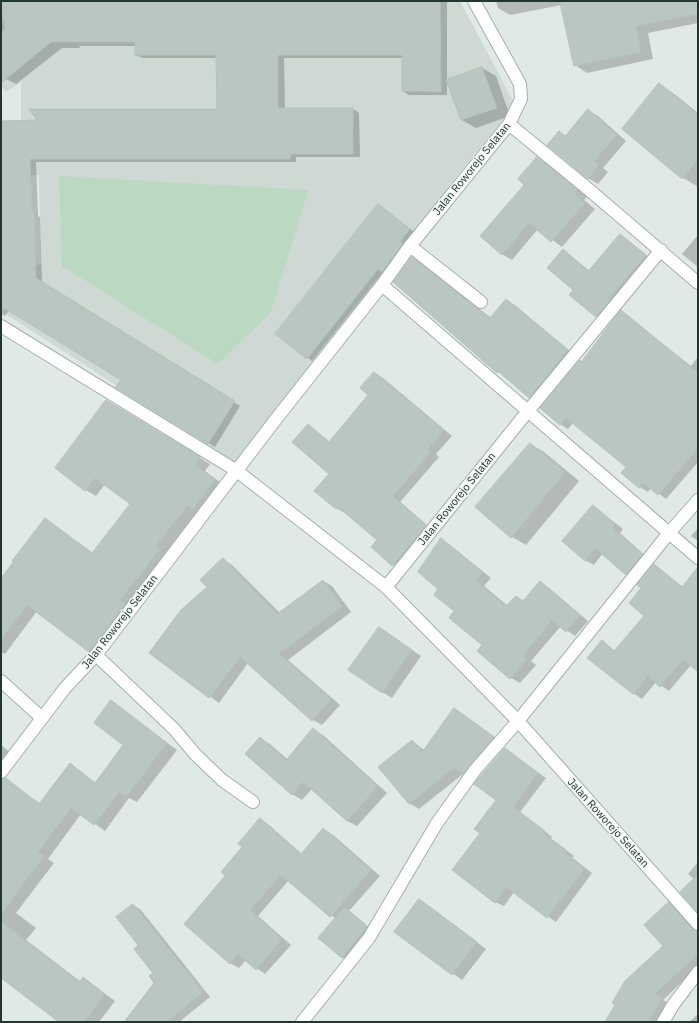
<!DOCTYPE html>
<html>
<head>
<meta charset="utf-8">
<style>
	body { margin:0 }
	#map { position:relative; width:699px; height:1023px; overflow:hidden; background:#e0e9e5; font-family:"IBM Plex Sans",sans-serif }
	canvas { display:block }
	.frame { position:absolute; inset:0; border:2px solid #233732; pointer-events:none }
</style>
</head>
<body>
<div id="map">
<canvas width="699" height="1023"></canvas>
<div class="frame"></div>
</div>
<script>
const context = document.querySelector('canvas').getContext('2d');
context.lineJoin = 'round';
function fillPath(path, color) {
  context.fillStyle = color;
  context.fill(path, 'evenodd');
}
function stroke(path, color, width, dash) {
  context.strokeStyle = color;
  context.lineWidth = width;
  context.lineCap = dash ? 'butt' : 'round';
  context.setLineDash(dash || []);
  context.stroke(path);
}
function write(font, color, halo, rows, align = 'center') {
  context.font = font + ' "IBM Plex Sans",sans-serif';
  context.lineWidth = 3;
  context.setLineDash([]);
  context.textBaseline = 'middle';
  context.strokeStyle = halo;
  context.fillStyle = color;
  for (const [text, x, y, turn = 0] of rows) {
    context.save();
    context.translate(x, y);
    context.rotate((+turn || 0) * Math.PI / 180);
    context.textAlign = isNaN(turn) ? turn : align;
    if (halo) context.strokeText(text, 0, 0);
    context.fillText(text, 0, 0);
    context.restore();
  }
}
const built = new Path2D(`
	M32,1H460L515,105L456,177L243,467L4,313L25,274L41,263L39,175H21V82L6,92L1,86V25Z`);
const green = new Path2D(`
	M59,176L308,190L271,312L218,364L62,266Z`);
const shadow = new Path2D(`
	M1,1H447V95H409L403,91V58H284L285,109H353L359,113L360,157H296V162H36L38,216L40,217L42,282L240,406L215,447L117,387L122,380L9,310L5,316L1,314V122L218,110L217,58H143L136,55V46H79L80,48H62L16,84L6,79L1,72Z
	M496,1H698V23L648,33L653,59L587,73L575,65L562,5L510,15L498,8Z
	M482,68L496,76L510,116L476,128L462,120Z
	M659,84L673,93L698,113L697,186L683,178Z
	M588,111L598,116L626,141L603,168L608,172L598,184L588,178L559,132L566,136Z
	M537,158L547,164L587,197L584,200L595,209L562,247L538,229L512,260L502,254L526,184Z
	M379,205L414,232L387,274L383,272L312,361L277,334Z
	M621,235L654,261L605,322L596,317L563,250L590,271Z
	M698,235V267L682,254Z
	M412,258L422,264L491,318L507,300L516,306L577,357L539,403L529,397Z
	M621,311L691,366L698,357V462L666,499L651,488L648,492L640,487L623,472L627,467L573,423L568,429L560,424L582,363Z
	M375,373L383,378L452,436L436,454L439,457L400,502L434,531L401,570L372,547L378,540L346,512L345,513L336,508L330,473L308,425L330,442L370,395Z
	M117,407L210,464L205,471L225,486L199,511L166,553L169,555L100,657L37,611L5,654L1,652V578L45,519L94,554L131,504L105,484L96,496L86,490Z
	M530,444L544,452L579,481L526,545L512,537Z
	M593,506L623,529L620,533L650,560L635,579L626,574L603,553L594,565L585,560Z
	M698,528V541L691,536Z
	M442,540L491,578L484,586L508,606L516,597L524,601L540,583L549,588L588,621L575,636L561,626L531,661L536,665L520,683L511,678L478,651L483,645L440,589Z
	M223,559L232,565L280,613L323,581L332,586L351,612L288,660L340,705L322,725L313,720L248,663L219,703L150,652L208,587Z
	M654,565L683,587L698,595V670L691,665L669,691L656,682L642,699L633,693L602,642L615,651L645,616L643,588Z
	M379,628L421,656L392,698L382,692Z
	M111,702L177,750L137,802L129,798L105,831L81,814L48,859L54,863L16,913L36,928L26,940L81,982L84,979L115,1001L99,1022H62L1,977V803L14,786L41,804L70,765L96,783L124,745Z
	M455,709L503,743L473,779L463,774L419,809L409,803L412,741L424,750Z
	M313,730L323,735L387,793L357,826L347,821L312,789L302,800L292,794L260,738L270,744L287,759Z
	M1,745L11,753L1,766Z
	M505,749L546,778L520,812L552,837L551,839L574,856L572,858L592,873L556,922L514,892L504,906L495,902L481,832L497,800Z
	M261,820L269,825L302,854L324,830L333,835L380,876L349,911L376,933L352,963L343,958L320,938L336,919L289,880L258,916L291,945L265,974L246,960L239,968L230,963L227,876Z
	M698,862V911L694,879L688,874Z
	M669,903L678,909L698,931V967L663,1000L670,1004L660,1022H606L664,946Z
	M133,905L141,910L210,997L179,1022H135L155,983V973L139,946Z
	M429,906L486,949L462,980L396,932Z
	M698,1014V1022H689Z`);
const building = new Path2D(`
	M1,1H440L441,92L402,91V55H278V108H353V154H290V159H30L32,212H34L36,278L235,401L208,444L115,387L121,380L1,306V121L37,120L29,109H217L216,55H135V42H51L1,83V32L5,29Z
	M560,1H698V14L636,26L641,52L574,66Z
	M482,67L497,108L461,120L446,80Z
	M659,83L698,115V159L682,179L622,129Z
	M588,109L617,135L594,161L599,165L588,179L547,145L559,131L565,136Z
	M537,157L578,190L575,194L585,203L551,242L529,223L502,255L480,236L524,185L518,179Z
	M378,204L410,229L400,242L403,243L382,272L378,269L307,359L275,334Z
	M620,234L646,255L608,299L610,300L596,317L569,295L573,290L547,268L563,249L588,271Z
	M412,257L490,318L506,299L568,350L529,398L498,371L497,373L393,282Z
	M621,310L698,373V448L658,495L643,483L639,488L621,473L626,467L566,418L560,425L540,408L580,360L581,362Z
	M374,372L444,430L428,449L431,452L393,496L426,525L392,566L371,547L377,540L338,507L336,509L314,491L329,474L292,442L308,424L329,442L368,395L360,388Z
	M106,400L200,457L195,465L215,479L193,509L188,505L156,546L160,549L120,600L125,604L89,652L27,605L1,639V580L14,562L12,561L45,518L92,553L130,504L95,478L85,491L55,468Z
	M530,443L565,472L511,538L475,507Z
	M593,505L615,524L612,528L643,554L626,575L595,548L585,561L562,541Z
	M441,538L483,572L476,581L506,606L516,596L523,601L540,581L580,615L566,632L552,620L523,655L527,659L510,679L477,651L482,645L449,618L454,611L434,595L438,589L418,572Z
	M223,558L277,614L323,580L342,606L279,654L331,699L312,721L240,657L209,698L149,653L181,610L207,587L200,580Z
	M654,564L682,587L698,567V672L683,659L660,687L648,676L633,694L587,658L602,640L614,651L644,616L629,603L641,588L637,585Z
	M379,627L412,650L382,693L348,670Z
	M111,700L167,743L126,797L119,792L94,825L71,808L38,852L44,856L1,914V779L6,778L39,804L70,763L95,783L123,745L94,723Z
	M454,708L494,737L463,774L454,768L409,804L378,767L412,740L422,752Z
	M313,728L378,786L347,821L303,782L292,795L245,754L260,737L286,760Z
	M505,748L538,773L513,807L545,831L543,833L566,850L565,852L585,868L547,918L506,887L495,903L452,870L480,833L474,829L496,800L474,784Z
	M260,818L301,854L323,828L371,870L330,917L281,875L250,910L282,939L256,970L238,954L230,964L184,924L225,876L221,872L242,847L238,844Z
	M698,875V913L680,892Z
	M419,899L477,942L452,975L394,932Z
	M669,902L692,929L698,931V954L655,994L662,998L648,1022H605L615,1005L612,1003L625,981L663,946L644,925Z
	M133,904L203,992L166,1022H124L154,983L149,976L153,973L134,949L138,945L116,917Z
	M345,907L367,926L342,958L318,938Z
	M1,922L80,982L83,977L105,994L84,1022H59L1,978Z`);
const lane = new Path2D(`
	M410,246L481,302`);
const street = new Path2D(`
	M509,124L587,188L698,283
	M382,285L698,558
	M1,326L237,471L386,587L518,721L698,924
	M386,587L528,411L661,250
	M96,655L174,729L195,754L222,780L253,802
	M1,681L42,718
	M1,772L65,688L96,655L276,419L382,285L410,246L509,124L521,99L520,84L474,1
	M302,1022L369,938L437,823L475,770L518,721L669,533L698,500
	M663,1022L673,1005L698,972`);
const streetNames = [
	["Jalan Roworejo Selatan",472,169,-51],
	["Jalan Roworejo Selatan",457,499,-51],
	["Jalan Roworejo Selatan",120,622,-52],
	["Jalan Roworejo Selatan",608,823,48]
];
fillPath(built, '#ced9d4');
fillPath(green, '#bbd8c3');
fillPath(shadow, '#0003');
fillPath(building, '#b9c6c1');
stroke(building, '#b3c2bc', 1);
stroke(lane, '#a4b0ac', 14);
stroke(street, '#a4b0ac', 14);
stroke(lane, '#fff', 12);
stroke(street, '#fff', 12);
write('11px', '#233732', '#f0f6f3', streetNames);
</script>
</body>
</html>
